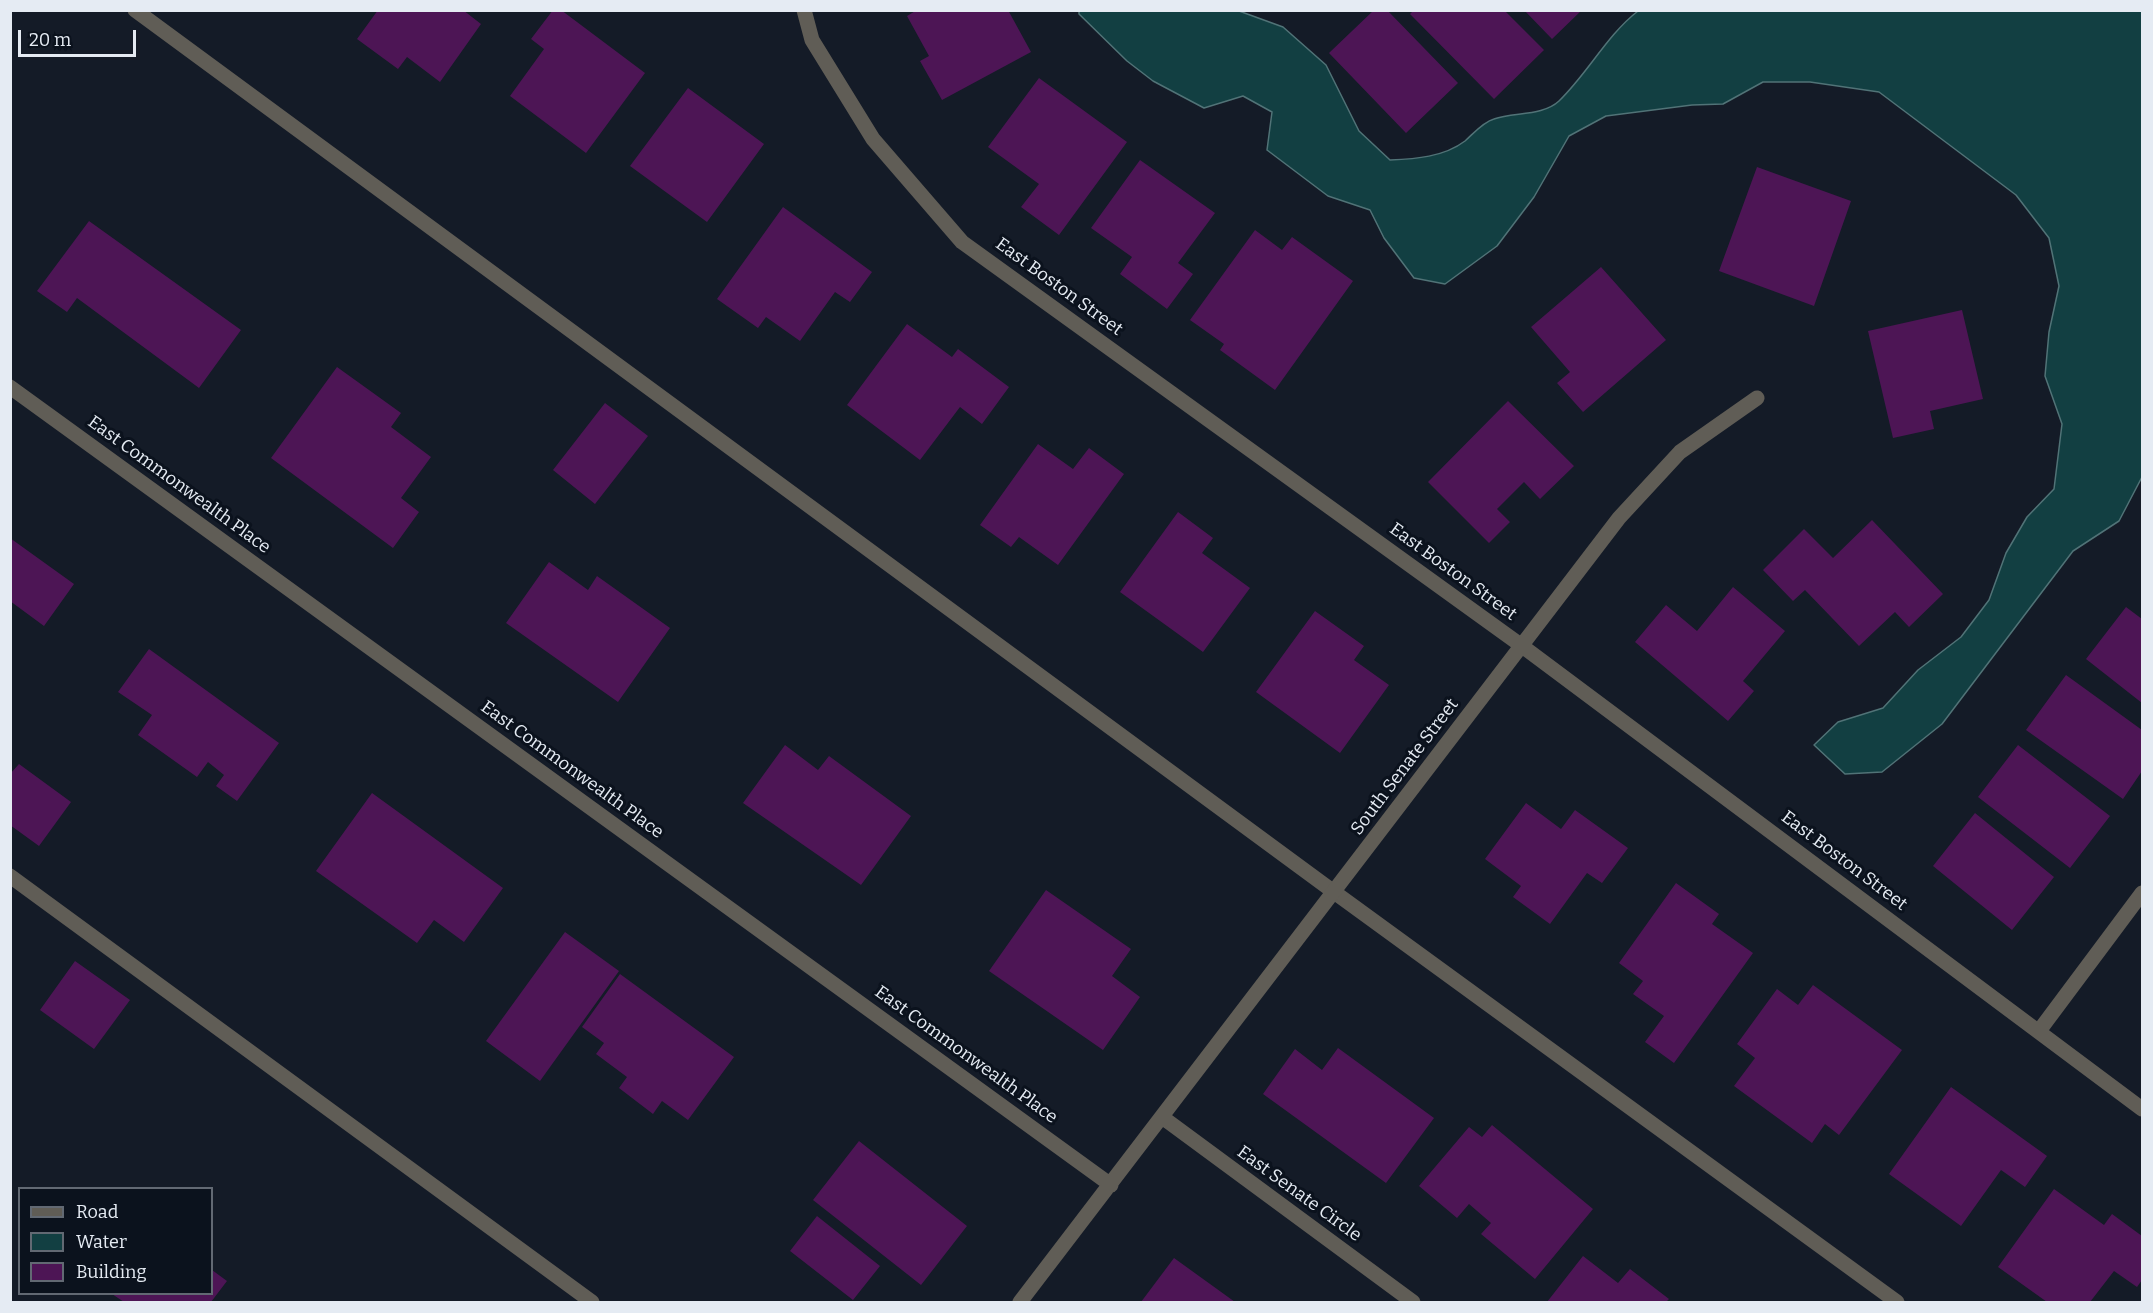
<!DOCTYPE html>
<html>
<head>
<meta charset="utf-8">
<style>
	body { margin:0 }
	#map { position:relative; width:2153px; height:1313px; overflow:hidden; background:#141b27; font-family:Bitter,serif }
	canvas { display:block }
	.frame { position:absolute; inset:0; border:12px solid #e5ebf3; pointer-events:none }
	.legend { position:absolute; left:18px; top:1187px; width:195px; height:108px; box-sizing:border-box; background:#0b121d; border:2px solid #626973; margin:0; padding:8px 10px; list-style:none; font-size:18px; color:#e5ebf3 }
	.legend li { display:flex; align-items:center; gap:12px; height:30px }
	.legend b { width:30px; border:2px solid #626973 }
	.scale { position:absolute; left:18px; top:30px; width:118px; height:27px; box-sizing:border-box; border:3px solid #e5ebf3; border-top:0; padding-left:8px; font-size:18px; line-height:21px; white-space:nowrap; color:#e5ebf3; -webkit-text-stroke:4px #0b121d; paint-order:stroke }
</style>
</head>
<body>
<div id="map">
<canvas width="2153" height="1313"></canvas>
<div class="frame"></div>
<ul class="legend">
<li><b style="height:8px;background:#605d56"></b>Road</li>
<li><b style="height:16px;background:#123f42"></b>Water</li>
<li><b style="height:16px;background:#4d1555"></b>Building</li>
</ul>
<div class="scale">20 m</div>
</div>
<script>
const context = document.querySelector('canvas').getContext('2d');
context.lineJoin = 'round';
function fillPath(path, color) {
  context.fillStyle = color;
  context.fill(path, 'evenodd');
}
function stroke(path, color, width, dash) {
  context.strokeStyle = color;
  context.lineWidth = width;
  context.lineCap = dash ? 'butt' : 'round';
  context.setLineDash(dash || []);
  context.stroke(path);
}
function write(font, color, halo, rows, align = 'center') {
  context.font = font + ' Bitter,serif';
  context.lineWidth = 6;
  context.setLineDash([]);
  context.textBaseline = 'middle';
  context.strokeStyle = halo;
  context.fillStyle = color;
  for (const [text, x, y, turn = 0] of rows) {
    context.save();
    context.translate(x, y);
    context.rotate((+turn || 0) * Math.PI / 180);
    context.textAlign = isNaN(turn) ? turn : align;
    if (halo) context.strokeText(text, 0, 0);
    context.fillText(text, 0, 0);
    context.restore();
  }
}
const water = new Path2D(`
	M1079,11H1239L1283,27L1326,65L1359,131L1390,160C1415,159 1444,157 1465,141C1473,134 1483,122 1494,119C1514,112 1543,116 1559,101C1588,73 1607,35 1638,11H2142V477L2119,521L2073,551L1942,724L1882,772L1845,774L1814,745L1838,722L1883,708L1918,670L1961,637L1989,600L2006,553L2027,517L2054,489L2062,424L2045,376L2049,332L2059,286L2049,238L2016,195L1879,92L1810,82H1763L1723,104L1692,105L1606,116L1569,136L1534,197L1497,246L1445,284L1414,278L1384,238L1370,210L1328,196L1267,150L1272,112L1243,96L1204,108L1153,81L1127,61L1079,14Z`);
const building = new Path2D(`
	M378,10H463L481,24L440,82L407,57L398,69L357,39Z
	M553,10H561L645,73L586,153L510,96L544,49L531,39Z
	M917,10H1008L1031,52L942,100L920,61L929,56L907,16Z
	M1374,10H1387L1458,83L1406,133L1329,53Z
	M1414,10H1504L1544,50L1494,99L1410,14Z
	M1524,10H1582L1552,39Z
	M1039,78L1127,142L1059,235L1021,207L1039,184L988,147Z
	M688,88L764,144L707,222L630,166Z
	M1140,160L1215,213L1178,263L1193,274L1167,309L1120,274L1132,257L1091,228Z
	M1757,167L1851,201L1814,306L1719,271Z
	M783,207L872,272L850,302L835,292L800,341L766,317L758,328L717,299Z
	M89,221L241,330L199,388L77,298L67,312L37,291Z
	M1255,230L1282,250L1292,237L1353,281L1275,390L1220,350L1224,344L1190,320Z
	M1601,267L1666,340L1583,412L1557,383L1570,372L1531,327Z
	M1962,310L1983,399L1930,411L1934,429L1893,438L1868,331Z
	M907,324L952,357L958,349L1009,387L982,424L960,407L920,460L847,405Z
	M337,367L401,413L391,427L431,457L401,498L419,512L393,548L271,458Z
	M1508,401L1574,466L1540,499L1524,482L1497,509L1510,522L1489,543L1428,482Z
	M605,403L648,436L595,504L553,470Z
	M1038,444L1073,469L1089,448L1124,474L1058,565L1019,537L1011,547L980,525Z
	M1178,512L1213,538L1202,553L1250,588L1203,652L1120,592Z
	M1872,520L1943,594L1909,627L1895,612L1859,646L1805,590L1793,601L1763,570L1804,529L1833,558Z
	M10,538L74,584L44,626L10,601Z
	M549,562L588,590L597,576L670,628L618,702L506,623Z
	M1733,587L1785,631L1743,681L1754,691L1728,721L1635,642L1666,605L1697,631Z
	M2126,607L2142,619V703L2086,659Z
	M1315,611L1364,646L1354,660L1389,685L1340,753L1256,692Z
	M149,649L279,743L237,801L216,786L224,775L208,762L197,777L138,735L152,715L118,692Z
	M2066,675L2142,730V771L2123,799L2026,730Z
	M785,745L818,770L829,756L911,816L861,885L743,803Z
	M2018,745L2110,816L2070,868L1978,797Z
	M19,764L71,802L39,846L10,825V774Z
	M372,793L503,888L464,942L434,920L417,943L316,871Z
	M1526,803L1561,829L1575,810L1628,848L1602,883L1587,873L1550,924L1513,897L1521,886L1485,859Z
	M1975,813L2054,877L2012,930L1933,866Z
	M1676,883L1719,914L1712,924L1753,953L1674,1063L1645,1042L1664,1016L1633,994L1643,981L1619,963Z
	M1046,890L1131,949L1112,976L1140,997L1103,1050L989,971Z
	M565,932L619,971L540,1081L486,1041Z
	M75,961L130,1000L94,1049L40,1010Z
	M620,974L734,1057L688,1120L662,1101L653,1114L619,1088L627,1077L596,1054L604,1043L582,1027Z
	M1813,985L1902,1050L1839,1135L1825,1124L1812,1143L1734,1086L1755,1058L1737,1044L1777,989L1798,1005Z
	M1338,1048L1434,1118L1386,1183L1263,1094L1295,1049L1322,1070Z
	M1951,1087L2047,1156L2025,1187L2001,1170L1961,1226L1889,1174Z
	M1492,1125L1593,1209L1535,1279L1481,1234L1491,1223L1469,1204L1457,1218L1419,1186L1469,1127L1482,1137Z
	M859,1141L967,1226L921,1285L813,1200Z
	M2054,1189L2104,1225L2112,1214L2142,1236V1280L2137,1287L2114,1271L2090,1302H2047L1998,1267Z
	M817,1216L880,1266L853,1300L790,1251Z
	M1583,1256L1618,1283L1630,1269L1669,1299L1666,1302H1547Z
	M1174,1258L1235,1302H1141Z
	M212,1270L227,1281L211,1302H124L112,1294H212Z`);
const lane = new Path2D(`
	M135,10L1334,892L1897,1302
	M10,876L592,1302`);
const street = new Path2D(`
	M804,10L812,40L873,139L962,242L1522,646L2142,1109
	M10,387L1111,1185
	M2039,1031L2142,893
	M1162,1117L1413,1302
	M1020,1302L1619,518L1680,452L1757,398`);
const streetNames = [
	["East Boston Street",1059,287,36],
	["East Commonwealth Place",179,485,36],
	["East Boston Street",1453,572,36],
	["South Senate Street",1405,767,-53],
	["East Commonwealth Place",572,770,36],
	["East Boston Street",1844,861,37],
	["East Commonwealth Place",966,1055,36],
	["East Senate Circle",1299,1194,36]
];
fillPath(water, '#123f42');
stroke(water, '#517377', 1.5);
fillPath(building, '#4d1555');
stroke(lane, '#605d56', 15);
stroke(street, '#605d56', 15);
write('18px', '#e5ebf3', '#0b121d', streetNames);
</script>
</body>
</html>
